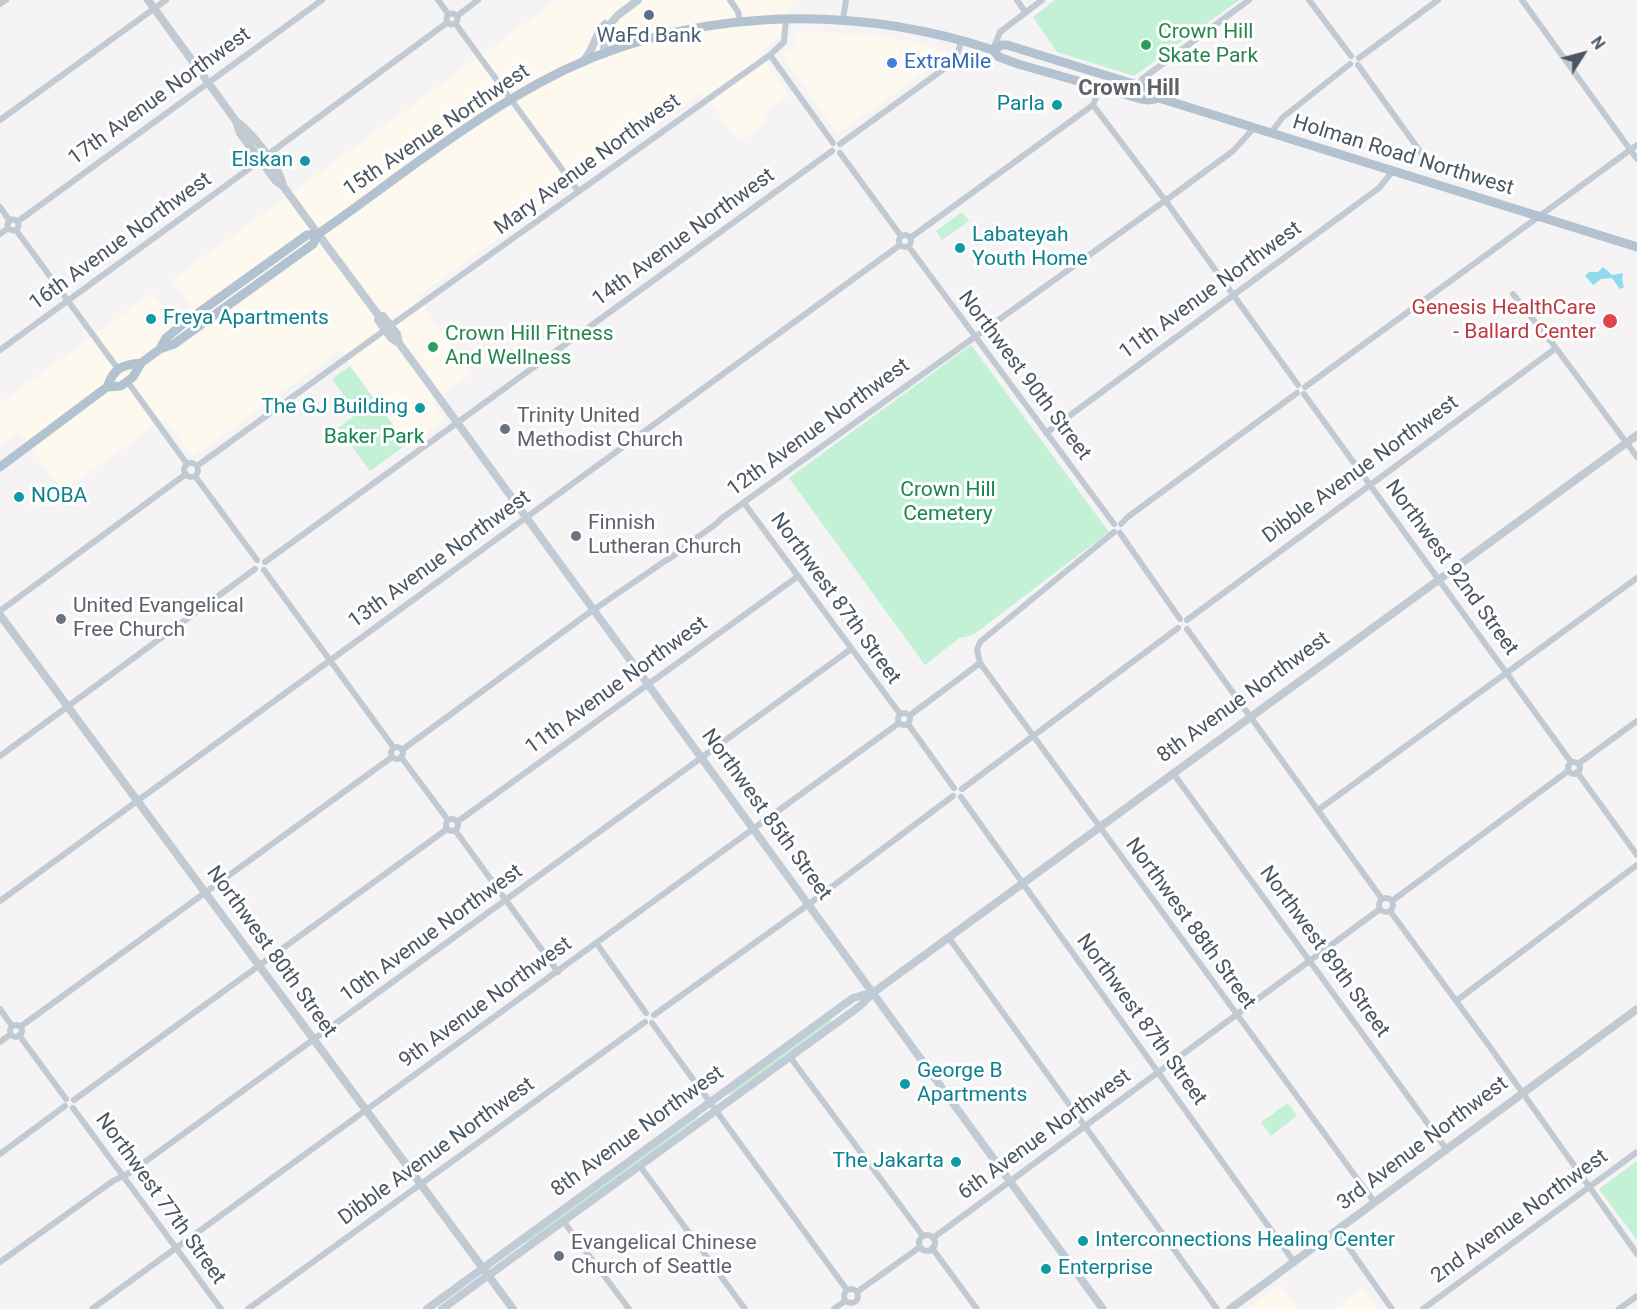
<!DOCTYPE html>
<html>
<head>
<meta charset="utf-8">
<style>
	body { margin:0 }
	#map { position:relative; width:1637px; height:1309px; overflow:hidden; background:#f5f3f3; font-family:Roboto,sans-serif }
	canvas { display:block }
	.north { position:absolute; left:1553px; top:24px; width:60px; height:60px; -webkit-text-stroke:4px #fff; paint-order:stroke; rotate:54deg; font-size:16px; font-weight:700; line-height:24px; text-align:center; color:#4a5661 }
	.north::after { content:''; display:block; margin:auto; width:21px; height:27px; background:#4a5661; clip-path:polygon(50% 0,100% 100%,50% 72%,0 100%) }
</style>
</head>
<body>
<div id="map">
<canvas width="1637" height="1309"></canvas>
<div class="north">N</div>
</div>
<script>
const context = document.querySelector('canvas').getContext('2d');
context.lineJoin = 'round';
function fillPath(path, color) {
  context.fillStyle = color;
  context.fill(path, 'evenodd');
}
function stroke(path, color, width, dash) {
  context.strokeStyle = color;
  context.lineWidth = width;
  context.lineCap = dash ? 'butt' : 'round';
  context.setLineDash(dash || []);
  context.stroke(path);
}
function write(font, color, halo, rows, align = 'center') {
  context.font = font + ' Roboto,sans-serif';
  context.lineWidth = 6;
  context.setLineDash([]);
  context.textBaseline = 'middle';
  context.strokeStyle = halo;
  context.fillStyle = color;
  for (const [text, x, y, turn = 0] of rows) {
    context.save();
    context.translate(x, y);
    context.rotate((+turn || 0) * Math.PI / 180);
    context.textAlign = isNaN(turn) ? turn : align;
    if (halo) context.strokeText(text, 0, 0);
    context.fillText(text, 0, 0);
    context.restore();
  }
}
const commercial = new Path2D(`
	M557,0H794L778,39L759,53L789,94L763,114L768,121L739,142L702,92L417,297L471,373L432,402L444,419L408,445L340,350L193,457L164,418L63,492L19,432L0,446V403L152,293L172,320L190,306L172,280Z
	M796,31H816L880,36L914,42L947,52V56L838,134L781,54L794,45Z
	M1280,1284L1298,1309H1246L1268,1293Z
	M1363,1288L1378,1309H1334Z`);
const green = new Path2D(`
	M1055,0H1239L1134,76L1057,52L1033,17Z
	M962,212L969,221L942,240L936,231Z
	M971,345L1109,532L973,635L959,638L925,665L789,478Z
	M350,366L407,444L370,471L338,428L357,414L332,379Z
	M830,1019L832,1022L730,1095L728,1092Z
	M1288,1103L1297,1116L1271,1136L1261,1122Z
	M697,1115L698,1118L526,1244L524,1241Z
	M1637,1161V1240L1599,1189Z`);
const water = new Path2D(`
	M1603,267L1612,275L1623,273L1622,280L1624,287L1620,289L1612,278L1601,279L1593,285L1585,276L1589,272H1598Z`);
const minor = new Path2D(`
	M438,0L449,15
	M730,0L738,12L740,21
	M1017,0L1025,12
	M1309,0L1351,56
	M1522,0L1637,159
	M0,4L6,0
	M446.5 19a5.5 5.5 0 1 1 11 0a5.5 5.5 0 1 1-11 0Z
	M457,16L478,0
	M843,20L846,0
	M455,23L578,191
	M993,49L1000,32L1042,0
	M770,55L833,143
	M1359,58L1438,0
	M1358,65L1422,154
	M1139,85L1142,79L1249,0
	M1093,105L1165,200L1298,385
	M1093,105L1100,87
	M0,120L166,0
	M1271,133L1282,118L1350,64
	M840,144L955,61L962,40
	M840,153L901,236
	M266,156L448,22
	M0,207L10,221
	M7.5 225a5.5 5.5 0 1 1 11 0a5.5 5.5 0 1 1-11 0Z
	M17,222L322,0
	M16,230L118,369
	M0,234L8,228
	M899 241a6 6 0 1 1 12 0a6 6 0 1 1-12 0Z
	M910,238L1093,105
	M909,247L1114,524
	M1513,294L1556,348L1637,457
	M390,326L770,55L784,42L786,18
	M0,350L261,160
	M127,381L187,464
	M1305,387L1637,145
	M1304,394L1571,762
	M1046,433L1379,188L1392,172
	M184 470a7 7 0 1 1 14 0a7 7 0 1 1-14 0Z
	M197,466L385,330
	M195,476L257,560
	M744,503L900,714
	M1121,524L1129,516L1297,393
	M1120,533L1180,619
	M265,562L832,151
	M264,570L394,748
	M0,611L186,474
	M1187,620L1556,348
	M1187,629L1382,899
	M980,663L1375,1203
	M898 719a6 6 0 1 1 12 0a6 6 0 1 1-12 0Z
	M909,716L980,663L977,650L980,642L1114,532
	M908,724L954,788
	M391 753a6 6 0 1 1 12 0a6 6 0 1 1-12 0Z
	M402,750L586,615L665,561C680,553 684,546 696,538C706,531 714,527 722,518L1173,195L1233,151L1254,128
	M0,756L255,569
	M401,757L448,820
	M1568 768a6 6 0 1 1 12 0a6 6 0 1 1-12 0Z
	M1578,764L1637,721
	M1577,772L1637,855
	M1173,773L1447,1150
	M962,789L1178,628
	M961,797L1294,1262
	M1318,810L1637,578
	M446 825a6 6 0 1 1 12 0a6 6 0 1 1-12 0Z
	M457,822L797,577
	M455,830L558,972
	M1379 905a7 7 0 1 1 14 0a7 7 0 1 1-14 0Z
	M0,901L900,245
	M1392,901L1568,771
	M1390,911L1490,1047L1637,1254
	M949,938L1217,1309
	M597,944L646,1013
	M1456,1001L1637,865
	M0,1009L12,1026
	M654,1015L809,904L953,796
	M652,1023L847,1290
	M10 1031a6 6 0 1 1 12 0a6 6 0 1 1-12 0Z
	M20,1027L392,757
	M19,1035L66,1099
	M0,1042L11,1034
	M790,1057L923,1236
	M74,1100L447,829
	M73,1108L221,1309
	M0,1154L65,1106
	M640,1166L745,1309
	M564,1222L629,1309
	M1337,1231L1392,1309
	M919 1243a8 8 0 1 1 16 0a8 8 0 1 1-16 0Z
	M933,1238L1380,909
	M932,1248L977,1309
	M0,1262L113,1181L131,1172L851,649
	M844 1296a7 7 0 1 1 14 0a7 7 0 1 1-14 0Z
	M857,1292L920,1247
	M92,1309L899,723
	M248,1309L645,1022
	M834,1309L845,1301
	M1423,1309L1637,1152
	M1619,1309L1637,1296`);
const tertiary = new Path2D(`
	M148,0L236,121L240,133L276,181L283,186L318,234
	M236,121C252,133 280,167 283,186
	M0,615L513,1309
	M874,992L1637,435
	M1230,1309L1637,1009`);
const secondary = new Path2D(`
	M604,54L605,30L618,15L638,0
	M583,61C594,51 594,35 605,24
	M318,234L379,316H383L397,334L399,343
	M379,316L378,320L391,338L399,343L424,377L1103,1309
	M427,1309L853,998L874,992
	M442,1309L860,1006L873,993`);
const primary = new Path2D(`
	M993,50L1002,45H1007L1150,89L1159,98
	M160,349L166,338L183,324L307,235L318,234
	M107,387C114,368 121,365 141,363
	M0,467L107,387L121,386L133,377L141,363L160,349L174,344L313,244L318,234C391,183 461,126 539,83C677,7 846,2 993,50L999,57L1018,64L1141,99L1149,100L1159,98L1637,247`);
const markers = [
	[649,15,6,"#5c6f8a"],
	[1146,45,6,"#2e9e5b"],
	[892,63,6,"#3f7fe0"],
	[1057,105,6,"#0f9aa8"],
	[305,161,6,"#0f9aa8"],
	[960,248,6,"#0f9aa8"],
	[151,319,6,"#0f9aa8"],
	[1610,321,8,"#e0444e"],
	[433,347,6,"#2e9e5b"],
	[420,408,6,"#0f9aa8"],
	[505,429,6,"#6b7280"],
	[19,497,6,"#0f9aa8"],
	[576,536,6,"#6b7280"],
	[61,619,6,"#6b7280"],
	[905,1084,6,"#0f9aa8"],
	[956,1162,6,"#0f9aa8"],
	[1083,1241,6,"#0f9aa8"],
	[559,1256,6,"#6b7280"],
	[1046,1269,6,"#0f9aa8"]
];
const leisureNames = [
	["Crown Hill",1158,33],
	["Skate Park",1158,57],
	["Crown Hill Fitness",445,335],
	["And Wellness",445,359]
];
const serviceNames = [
	["WaFd Bank",649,37]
];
const shopNames = [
	["ExtraMile",904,63]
];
const streetNames = [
	["17th Avenue Northwest",160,97,-36],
	["15th Avenue Northwest",437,131,-34],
	["Holman Road Northwest",1403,156,17],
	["Mary Avenue Northwest",588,165,-36],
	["14th Avenue Northwest",684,238,-36],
	["16th Avenue Northwest",121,242,-36],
	["11th Avenue Northwest",1211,291,-36],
	["Northwest 90th Street",1024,376,53],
	["12th Avenue Northwest",819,428,-36],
	["Dibble Avenue Northwest",1361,470,-36],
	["13th Avenue Northwest",440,560,-36],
	["Northwest 92nd Street",1451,568,54],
	["Northwest 87th Street",835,599,54],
	["11th Avenue Northwest",617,686,-36],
	["8th Avenue Northwest",1244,698,-36],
	["Northwest 85th Street",766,815,54],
	["Northwest 88th Street",1190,924,54],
	["10th Avenue Northwest",432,934,-36],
	["Northwest 80th Street",271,952,54],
	["Northwest 89th Street",1324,952,54],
	["9th Avenue Northwest",486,1003,-36],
	["Northwest 87th Street",1141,1020,54],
	["8th Avenue Northwest",638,1132,-36],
	["6th Avenue Northwest",1045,1135,-36],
	["3rd Avenue Northwest",1423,1144,-37],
	["Dibble Avenue Northwest",437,1152,-36],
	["Northwest 77th Street",160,1199,54],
	["2nd Avenue Northwest",1520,1217,-36]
];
const cultureNames = [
	["Parla",1045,105,"right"],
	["Elskan",293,161,"right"],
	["Labateyah",972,236],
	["Youth Home",972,260],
	["Freya Apartments",163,319],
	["The GJ Building",408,408,"right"],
	["NOBA",31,497],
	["George B",917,1072],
	["Apartments",917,1096],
	["The Jakarta",944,1162,"right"],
	["Interconnections Healing Center",1095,1241],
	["Enterprise",1058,1269]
];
const healthNames = [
	["Genesis HealthCare",1596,309],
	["- Ballard Center",1596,333]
];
const worshipNames = [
	["Trinity United",517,417],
	["Methodist Church",517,441],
	["Finnish",588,524],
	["Lutheran Church",588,548],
	["United Evangelical",73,607],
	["Free Church",73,631],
	["Evangelical Chinese",571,1244],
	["Church of Seattle",571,1268]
];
const parkNames = [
	["Baker Park",374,438],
	["Crown Hill",948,491],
	["Cemetery",948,515]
];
const neighbourhoodNames = [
	["Crown Hill",1129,89]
];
fillPath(commercial, '#fdf9ef');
fillPath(green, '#c3f1d5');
fillPath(water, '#90daee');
stroke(minor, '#c1cad2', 6);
stroke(tertiary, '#c1cad2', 8);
stroke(secondary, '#c1cbd6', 8);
stroke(primary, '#b3c2d1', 9);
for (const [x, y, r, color] of markers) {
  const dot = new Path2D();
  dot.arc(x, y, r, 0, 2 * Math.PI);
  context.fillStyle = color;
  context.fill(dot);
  stroke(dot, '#fff', 2);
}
write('21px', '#27864d', '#fff', leisureNames, 'left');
write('21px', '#4e5e75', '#fff', serviceNames);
write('21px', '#366cbe', '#fff', shopNames, 'left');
write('21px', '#4a5661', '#fff', streetNames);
write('21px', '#0d838f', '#fff', cultureNames, 'left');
write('21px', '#be3a42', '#fff', healthNames, 'right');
write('21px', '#5b616d', '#fff', worshipNames, 'left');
write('21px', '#17864f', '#fff', parkNames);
write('bold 22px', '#5f6368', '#fff', neighbourhoodNames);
</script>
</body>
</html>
